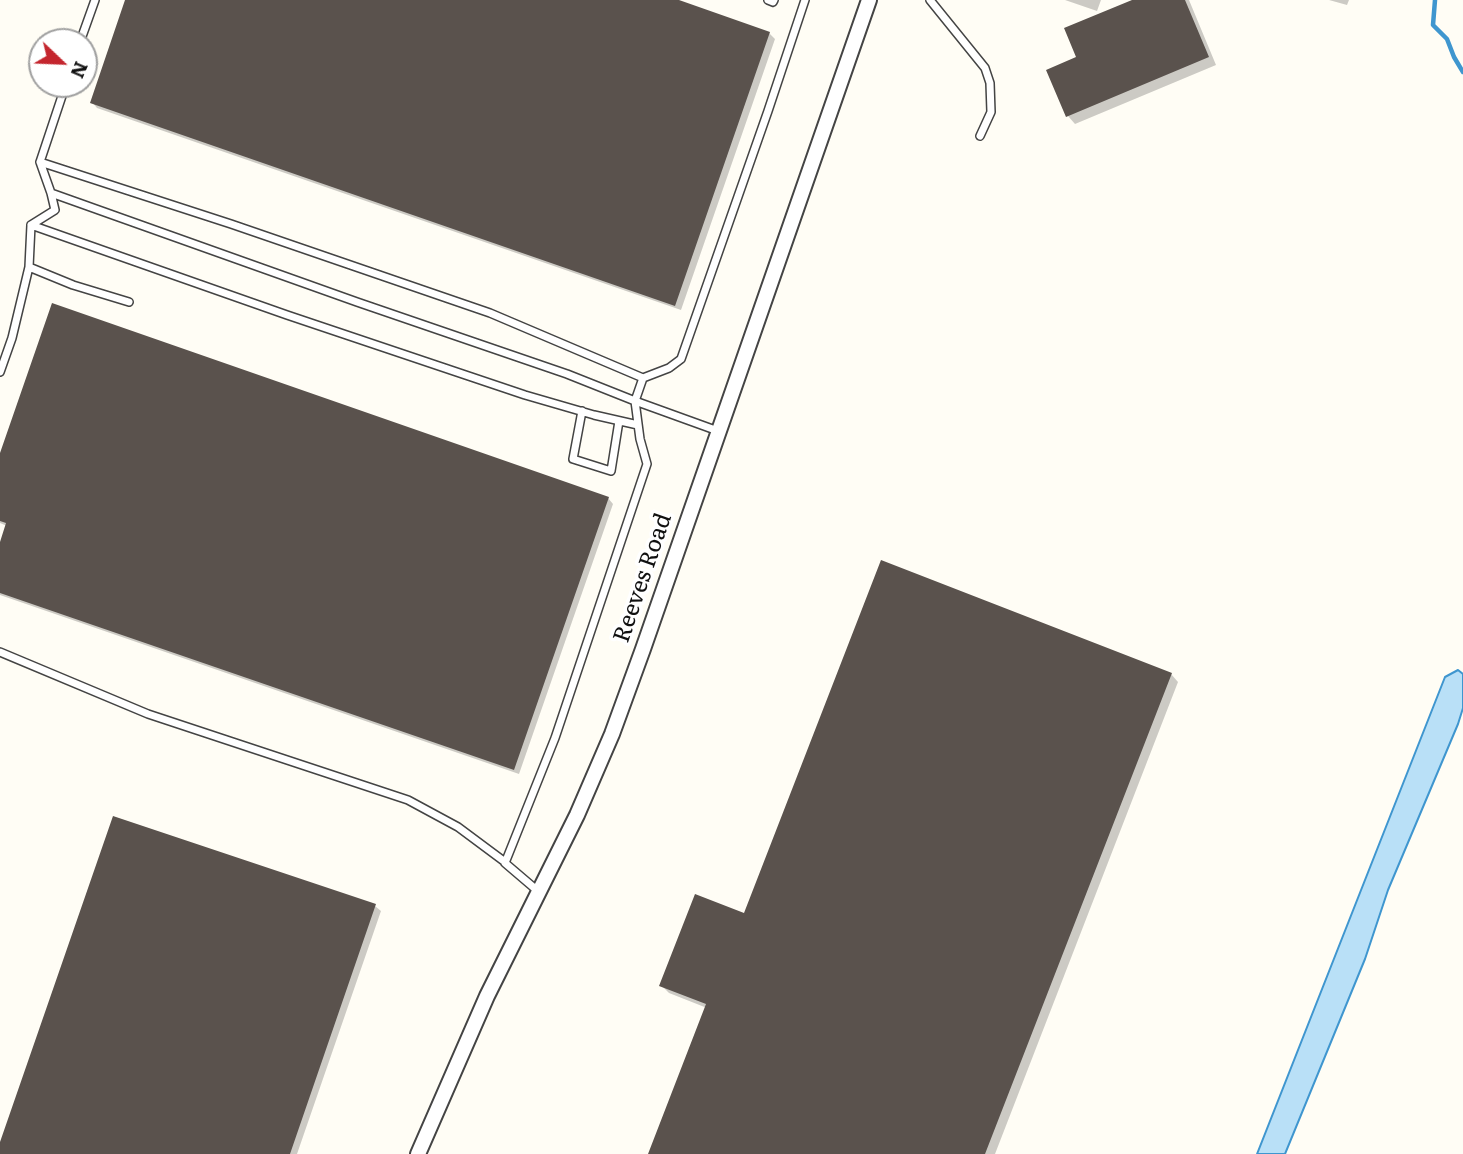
<!DOCTYPE html>
<html>
<head>
<meta charset="utf-8">
<style>
	body { margin:0 }
	#map { position:relative; width:1463px; height:1154px; overflow:hidden; background:#fffdf5; font-family:Literata,serif }
	canvas { display:block }
	.north { position:absolute; left:28px; top:28px; width:70px; height:70px; box-sizing:border-box; background:#fff; border:2px solid #a0a0a0; border-radius:50%; rotate:113deg; font-size:19px; font-weight:700; line-height:28px; text-align:center; color:#111 }
	.north::after { content:''; display:block; margin:auto; width:24px; height:32px; background:#c4262e; clip-path:polygon(50% 0,100% 100%,50% 72%,0 100%) }
</style>
</head>
<body>
<div id="map">
<canvas width="1463" height="1154"></canvas>
<div class="north">N</div>
</div>
<script>
const context = document.querySelector('canvas').getContext('2d');
context.lineJoin = 'round';
function fillPath(path, color) {
  context.fillStyle = color;
  context.fill(path, 'evenodd');
}
function stroke(path, color, width, dash) {
  context.strokeStyle = color;
  context.lineWidth = width;
  context.lineCap = dash ? 'butt' : 'round';
  context.setLineDash(dash || []);
  context.stroke(path);
}
function write(font, color, halo, rows, align = 'center') {
  context.font = font + ' Literata,serif';
  context.lineWidth = 7;
  context.setLineDash([]);
  context.textBaseline = 'middle';
  context.strokeStyle = halo;
  context.fillStyle = color;
  for (const [text, x, y, turn = 0] of rows) {
    context.save();
    context.translate(x, y);
    context.rotate((+turn || 0) * Math.PI / 180);
    context.textAlign = isNaN(turn) ? turn : align;
    if (halo) context.strokeText(text, 0, 0);
    context.fillText(text, 0, 0);
    context.restore();
  }
}
const water = new Path2D(`
	M1458,670L1463,674V708L1458,724L1388,890L1365,959L1285,1154H1257L1445,677Z`);
const shadow = new Path2D(`
	M127,0H673L769,33L775,39L681,310L97,108L92,102Z
	M1065,0H1101L1097,11Z
	M1137,0H1189L1216,65L1075,124L1068,116L1078,58Z
	M1329,0H1349L1347,5Z
	M0,458L608,498L613,504L519,774L0,595V547L7,526L0,523Z
	M1171,674L1178,682L995,1154H650L707,1008L669,993L661,985L745,915Z
	M375,906L381,911L297,1154H0V1148Z`);
const stream = new Path2D(`
	M1435,0L1433,25L1447,39L1454,57L1463,72`);
const building = new Path2D(`
	M125,0H679L770,32L675,306L90,103Z
	M1132,0H1185L1209,57L1066,117L1046,70L1076,57L1064,28Z
	M52,303L609,497L514,770L0,593V542L6,523L0,521V453Z
	M881,560L1172,673L985,1154H648L706,1004L659,986L695,894L744,913Z
	M113,816L376,904L290,1154H0V1142Z`);
const lane = new Path2D(`
	M768,0L773,2L774,0
	M930,0L985,68L990,83L991,112L980,136
	M80,42L95,0
	M66,84L40,162L231,224L490,313L643,378L669,368L681,359L768,111L805,0
	M51,193L357,302L567,374L635,401L640,439L647,464L555,738L505,863L539,892
	M31,225L55,210L51,193L40,162
	M29,267L31,225L287,315L525,395L594,415L638,425
	M0,372L12,338L29,267L73,285L129,302
	M643,378L635,401L718,431
	M582,411L573,459L611,471L619,421
	M0,652L148,714L408,800L458,827L505,862`);
const street = new Path2D(`
	M418,1154L487,996L577,815L612,734L643,649L869,0`);
const streetNames = [
	["Reeves Road",643,578,-71]
];
fillPath(water, '#b9e0f7');
stroke(water, '#3f96cf', 2);
fillPath(shadow, '#0003');
stroke(stream, '#3f96cf', 4.5);
fillPath(building, '#5a524d');
stroke(lane, '#444', 10);
stroke(street, '#444', 18);
stroke(lane, '#fff', 7);
stroke(street, '#fff', 14);
write('23px', '#111', '#fff', streetNames);
</script>
</body>
</html>
